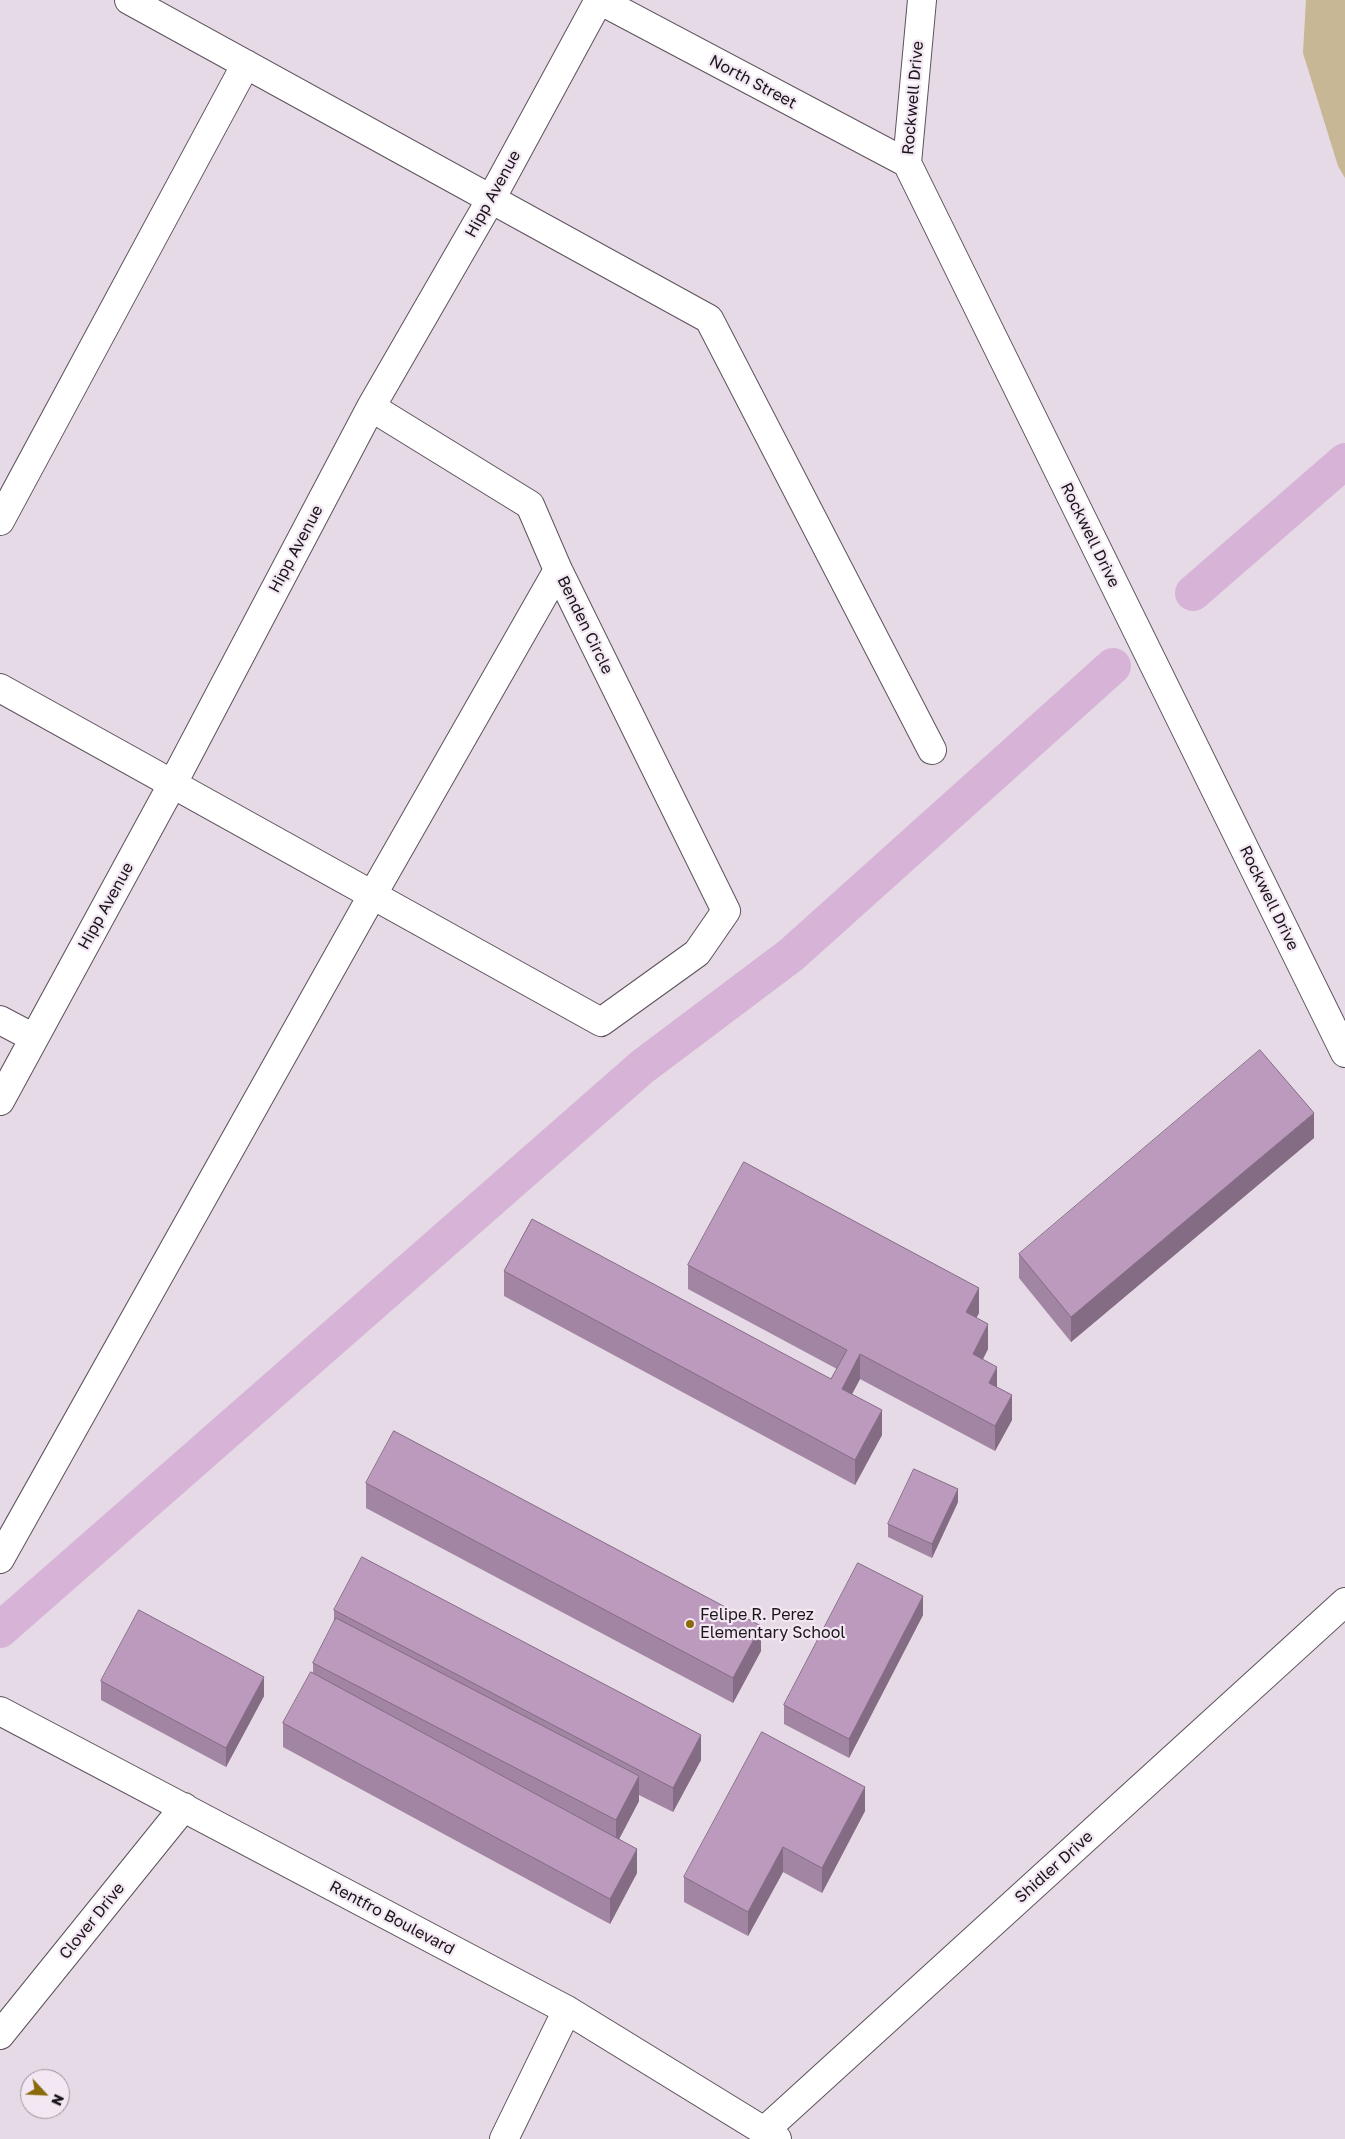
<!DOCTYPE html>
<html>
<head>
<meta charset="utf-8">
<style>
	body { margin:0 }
	#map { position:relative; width:1345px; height:2139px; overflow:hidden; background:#e5dae5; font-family:"Golos Text",sans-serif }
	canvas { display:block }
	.north { position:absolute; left:20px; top:2069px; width:50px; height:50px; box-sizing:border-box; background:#f2e7f3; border:1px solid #9b939c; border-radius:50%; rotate:115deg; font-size:14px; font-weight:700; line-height:20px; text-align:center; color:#191519 }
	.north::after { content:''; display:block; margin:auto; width:18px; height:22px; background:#8b6a0b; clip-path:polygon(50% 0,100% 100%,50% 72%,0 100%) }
</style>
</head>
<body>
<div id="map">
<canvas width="1345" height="2139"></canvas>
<div class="north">N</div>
</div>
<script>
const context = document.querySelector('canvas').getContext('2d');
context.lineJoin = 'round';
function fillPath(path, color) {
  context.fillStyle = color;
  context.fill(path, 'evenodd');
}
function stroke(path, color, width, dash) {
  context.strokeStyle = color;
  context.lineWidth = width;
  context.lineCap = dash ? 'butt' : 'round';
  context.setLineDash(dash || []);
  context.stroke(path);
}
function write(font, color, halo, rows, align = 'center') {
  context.font = font + ' "Golos Text",sans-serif';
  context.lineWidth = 4.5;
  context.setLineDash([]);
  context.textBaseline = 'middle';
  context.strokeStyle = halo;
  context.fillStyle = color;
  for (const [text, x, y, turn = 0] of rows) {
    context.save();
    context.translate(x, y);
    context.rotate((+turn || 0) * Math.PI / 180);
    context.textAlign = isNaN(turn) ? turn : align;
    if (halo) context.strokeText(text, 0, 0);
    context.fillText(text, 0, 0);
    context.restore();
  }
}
const green = new Path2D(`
	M1306,0H1345V178L1338,166L1303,53Z`);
const canal = new Path2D(`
	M1193,593L1345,461
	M0,1630L642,1067L791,955L1113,666`);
const minor = new Path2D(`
	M129,0L709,319L932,750
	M599,0L907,163
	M922,0L907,163L1345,1053
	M0,521L246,64
	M0,688L601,1022L697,953L726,911L558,570L530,505L371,407
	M0,1020L34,1038
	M0,1101L173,783L371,407L491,199L599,0
	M0,1559L373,894L558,570
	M0,1711L567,2010L777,2139
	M0,2035L184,1807
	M764,2131L1345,1602
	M504,2139L567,2010`);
const wall = new Path2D(`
	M1314,1138L1071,1342L1019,1278V1254Z
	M688,1265L979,1313L976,1318L988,1349L983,1359L997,1387L1012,1420L995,1451L860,1379L852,1394L882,1435L855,1485L504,1296V1271L831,1379L837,1369L688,1289Z
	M366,1483L761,1651L733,1703L366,1508Z
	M958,1502L932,1558L888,1537V1524Z
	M334,1610L701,1760L673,1812L639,1795V1801L619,1839L637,1873L610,1924L283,1747V1723L313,1673V1663L334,1623Z
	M923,1615L849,1758L784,1724V1705Z
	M101,1681L264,1696L226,1767L101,1700Z
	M865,1811L822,1893L783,1872L748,1936L684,1902V1877Z`);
const shadedWall = new Path2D(`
	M1314,1113V1138L1071,1342V1317Z
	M979,1288V1313L966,1337V1312Z
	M988,1324V1349L973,1378V1354Z
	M860,1354V1379L842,1413V1389Z
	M997,1367V1391L989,1383Z
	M1012,1395V1420L995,1451V1426Z
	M882,1410V1435L855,1485V1460Z
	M958,1489V1502L932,1558V1544Z
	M923,1596V1615L849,1758V1739Z
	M761,1626V1651L733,1703V1678Z
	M264,1677V1696L226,1767V1748Z
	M701,1735V1760L673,1812V1788Z
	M639,1776V1801L616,1845V1820Z
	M865,1787V1811L822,1893V1868Z
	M783,1847V1872L748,1936V1912Z
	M637,1849V1873L610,1924V1899Z`);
const building = new Path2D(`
	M1260,1050L1314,1113L1071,1317L1019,1254Z
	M744,1162L979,1288L966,1312L988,1324L973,1354L997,1367L989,1383L1012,1395L995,1426L860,1354L842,1389L882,1410L855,1460L504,1271L532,1219L831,1379L847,1350L688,1265Z
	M394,1431L761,1626L733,1678L366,1483Z
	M914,1469L958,1489L932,1544L888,1524Z
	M362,1557L701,1735L673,1788L334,1610Z
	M858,1563L923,1596L849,1739L784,1705Z
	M139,1610L264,1677L226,1748L101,1681Z
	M336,1618L639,1776L616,1820L313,1663Z
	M311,1672L637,1849L610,1899L283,1723Z
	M762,1732L865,1787L822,1868L783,1847L748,1912L684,1877Z`);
const markers = [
	[690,1624,5,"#8b6a0b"]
];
const streetNames = [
	["North Street",753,82,28],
	["Rockwell Drive",913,98,-85],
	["Hipp Avenue",493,194,-61],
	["Rockwell Drive",1090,535,64],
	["Hipp Avenue",296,549,-62],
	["Benden Circle",585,625,64],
	["Rockwell Drive",1269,898,64],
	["Hipp Avenue",106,906,-61],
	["Shidler Drive",1054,1867,-42],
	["Rentfro Boulevard",392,1918,28],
	["Clover Drive",92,1921,-51]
];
const poiNames = [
	["Felipe R. Perez",700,1615],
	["Elementary School",700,1633]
];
fillPath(green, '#c7b794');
stroke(canal, '#d6b3d7', 36);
stroke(minor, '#5c525c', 30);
stroke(minor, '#fff', 28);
fillPath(wall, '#a284a3');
fillPath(shadedWall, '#846c85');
fillPath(building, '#bc9abe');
stroke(building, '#846c85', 1);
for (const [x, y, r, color] of markers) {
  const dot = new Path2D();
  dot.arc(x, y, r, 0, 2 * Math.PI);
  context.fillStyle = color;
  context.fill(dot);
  stroke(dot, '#f2e7f3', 2);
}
write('16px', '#191519', '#f2e7f3', streetNames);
write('16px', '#191519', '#f2e7f3', poiNames, 'left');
</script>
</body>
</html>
